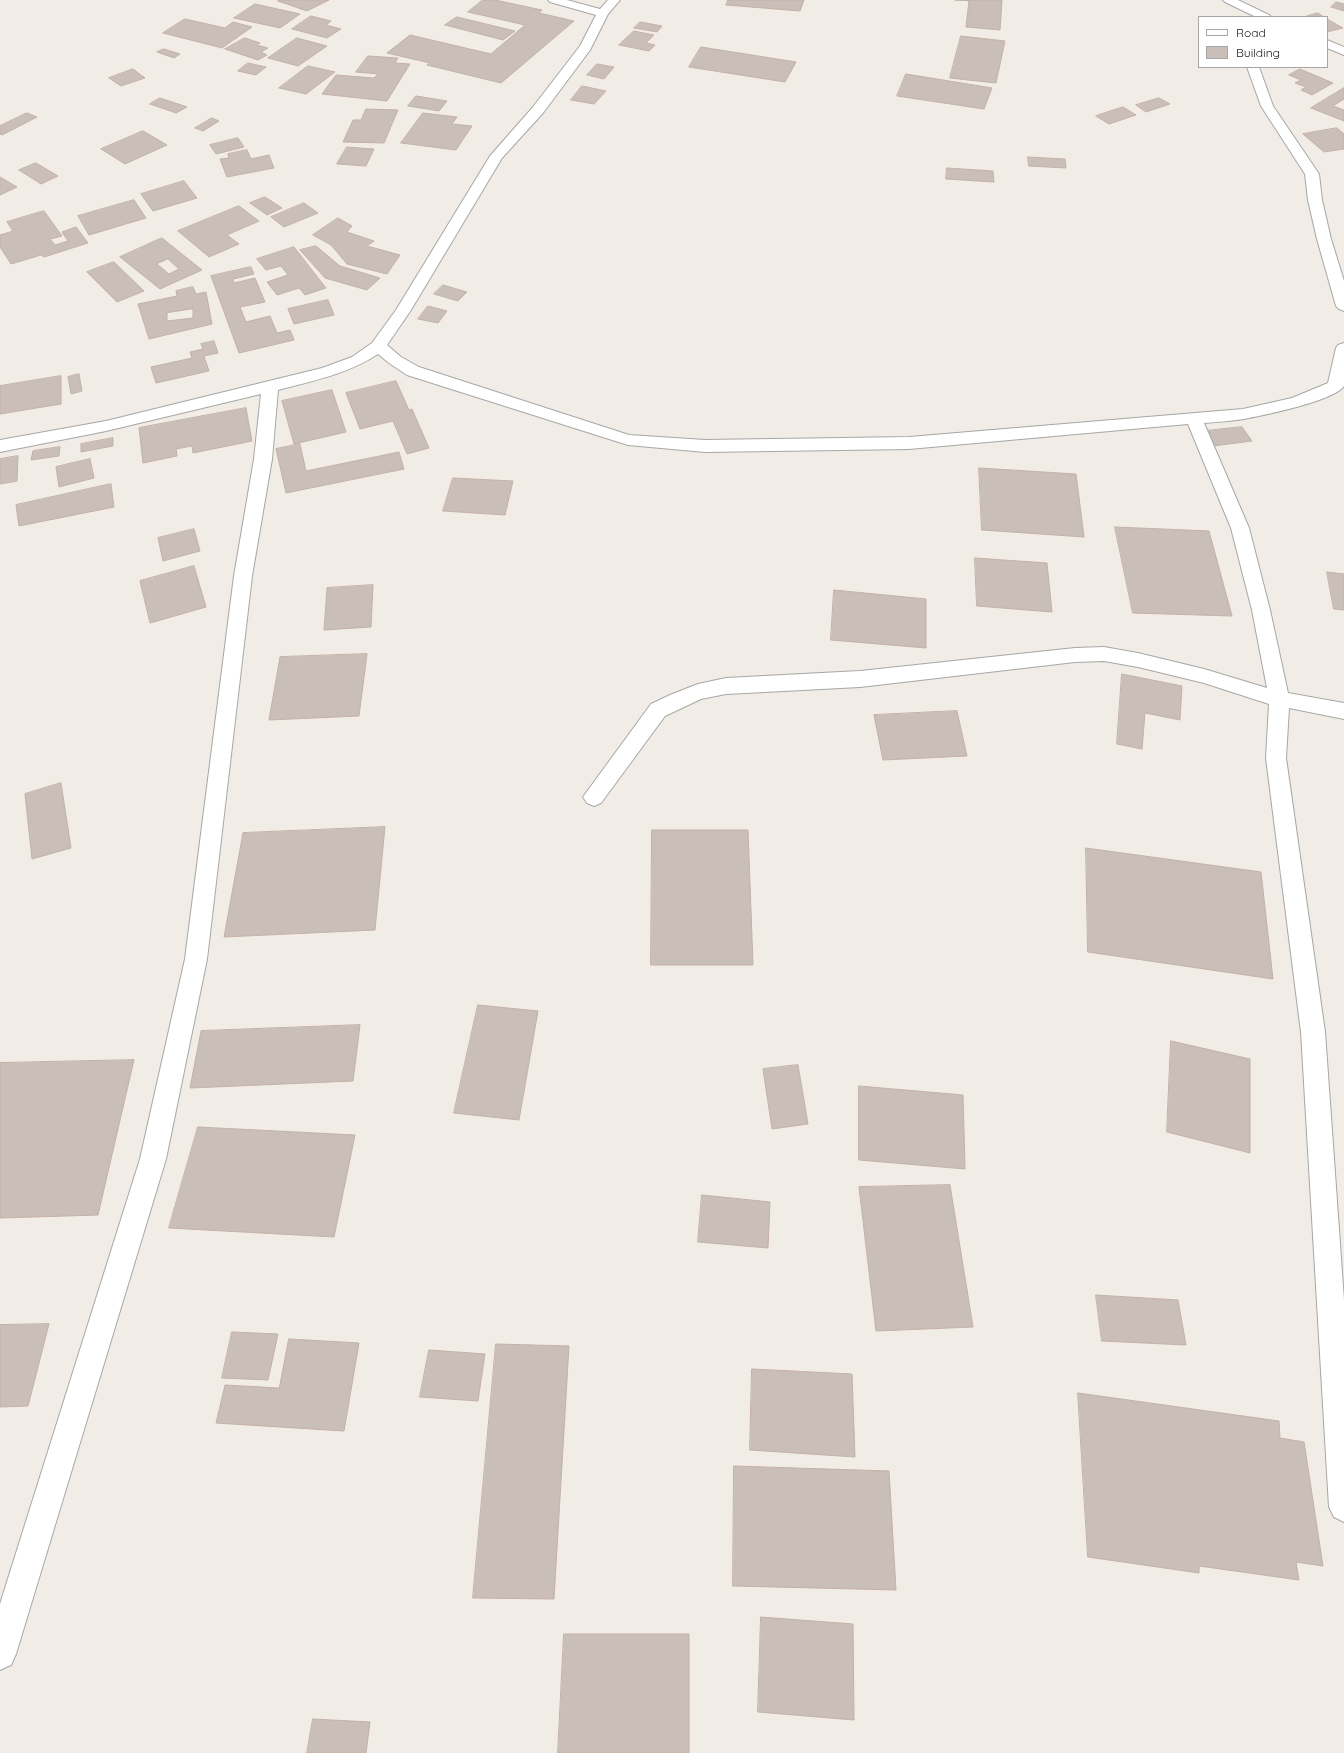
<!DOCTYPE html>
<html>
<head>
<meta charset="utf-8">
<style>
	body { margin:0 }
	#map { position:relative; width:1344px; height:1753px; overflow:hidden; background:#f1ece5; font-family:Quicksand,sans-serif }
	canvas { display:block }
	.legend { position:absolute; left:1198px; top:16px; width:130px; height:52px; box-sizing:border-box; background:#fff; border:1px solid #a6a6a6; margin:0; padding:5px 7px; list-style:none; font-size:12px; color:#202020 }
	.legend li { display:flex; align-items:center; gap:8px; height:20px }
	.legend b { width:20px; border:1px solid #a6a6a6 }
</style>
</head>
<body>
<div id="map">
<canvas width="1344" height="1753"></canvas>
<ul class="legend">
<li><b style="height:5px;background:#fff"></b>Road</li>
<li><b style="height:11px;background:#c9beb8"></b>Building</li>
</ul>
</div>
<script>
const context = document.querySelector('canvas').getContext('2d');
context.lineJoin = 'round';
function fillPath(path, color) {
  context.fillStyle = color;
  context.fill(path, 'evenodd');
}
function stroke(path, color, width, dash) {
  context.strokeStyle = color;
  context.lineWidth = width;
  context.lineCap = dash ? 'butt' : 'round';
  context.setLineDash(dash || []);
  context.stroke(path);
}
const building = new Path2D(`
	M281,0H329L307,11L278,1Z
	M483,0H495L542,10L539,13L574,21L501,83L427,65L430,63L387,53L410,35L491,54L525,25L468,12Z
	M728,0H804L800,11L726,5Z
	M955,0H1002L1000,30L966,27L969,1Z
	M1336,2L1344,4V11L1331,7Z
	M255,4L300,14L280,28L234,18Z
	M1318,13L1324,17H1304Z
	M311,16L331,21L326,25L341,29L327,38L292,29Z
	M457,17L515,31L503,40L445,25Z
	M185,19L225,28L233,22L252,27L222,48L163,33Z
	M1327,19L1343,28L1327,32Z
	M640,22L662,26L657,32L634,28Z
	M634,31L654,35L646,43L655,45L649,51L619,45Z
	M961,36L1005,41L996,83L950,78Z
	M245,38L260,43L257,45L268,48L261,52L267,55L258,60L225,49Z
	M297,38L327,46L298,66L268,58Z
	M701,47L796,62L785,82L689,67Z
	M164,49L180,54L174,58L157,52Z
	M368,56L398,58L395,63L410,64L387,101L322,94L336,75L374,78L378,74L356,72Z
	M248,63L266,67L256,75L238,71Z
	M597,64L614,67L604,79L587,75Z
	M308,66L335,72L306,94L279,88Z
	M133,69L145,78L121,86L109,78Z
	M1300,69L1333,83L1312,95L1301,90L1306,87L1295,83L1301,80L1289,75Z
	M906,74L992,88L984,109L897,96Z
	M582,86L606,91L594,104L571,100Z
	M1344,88V99L1333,106L1344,110V121L1311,108Z
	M416,96L447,101L439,111L408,106Z
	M160,98L187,107L176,113L150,104Z
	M1159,98L1170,104L1146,112L1136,105Z
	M1123,107L1136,115L1109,124L1096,116Z
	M366,109L398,110L384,143L343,142L353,120H361Z
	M27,113L37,117L2,135L0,134V126Z
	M423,113L457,117L452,124L472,126L456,150L401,143Z
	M212,118L219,121L203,131L195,128Z
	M1337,128L1344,134V149L1324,152L1303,134Z
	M143,131L167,145L125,164L101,149Z
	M238,138L244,147L216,154L210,145Z
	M347,147L374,149L366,166L337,164Z
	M247,150L251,159L269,155L274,168L227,177L220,159L229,158L228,154Z
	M1028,157L1065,159L1066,168L1029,166Z
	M36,163L58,176L41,184L19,170Z
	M947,168L993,171L994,182L946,179Z
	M0,177L17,187L0,195Z
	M184,181L197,198L153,211L141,194Z
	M265,197L282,208L267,215L250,203Z
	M134,200L146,218L89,235L78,216Z
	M304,203L318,213L284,227L271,217Z
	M239,206L259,221L227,235L239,244L209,257L178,231Z
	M44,211L62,236L50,239L55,245L68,241L62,232L76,227L88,243L44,257L41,255L11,264L0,247V235L13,231L7,222Z
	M338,218L352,226L347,232L374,241L367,246L400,255L387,274L347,264L331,245L313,235Z
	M162,238L202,270L160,289L120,257ZM168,259L179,269L169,274L157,264Z
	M316,246L340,266L380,278L367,290L325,278L300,250Z
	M294,247L326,288L305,295L299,288L277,295L267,282L288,275L281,266L266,270L257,259Z
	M114,262L144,291L117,302L87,272Z
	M251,267L254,274L233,279L234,283L255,278L265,302L240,307L246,322L270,316L277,333L290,330L294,340L239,353L211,276Z
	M443,285L467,292L458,301L434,294Z
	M193,287L196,294L206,292L212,324L149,339L138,304L177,296L176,291ZM193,309V318L167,321V313Z
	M328,300L334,315L294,324L288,309Z
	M428,306L447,311L438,323L418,319Z
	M214,341L218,353L204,356L209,371L156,383L151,367L192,358L190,352L203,349L201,344Z
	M79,374L82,391L71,394L68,377Z
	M61,376V404L0,414V386Z
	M396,381L409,410L412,409L429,448L407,454L393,421L360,429L346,393Z
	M332,390L346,432L294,444L282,401Z
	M246,408L252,441L193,453L192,446L176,449L177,456L143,463L139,428Z
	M1242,427L1252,441L1213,446L1205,431Z
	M113,438V446L81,452V444Z
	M300,444L306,471L399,452L404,469L286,493L276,449Z
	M60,447L59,456L31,460L33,451Z
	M18,456L17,481L0,484V459Z
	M90,459L94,478L59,487L56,467Z
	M979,468L1076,474L1084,537L982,530Z
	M453,478L513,481L505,515L443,511Z
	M111,484L114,507L19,526L16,505Z
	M1115,527L1209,531L1232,616L1133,613Z
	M194,529L200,551L163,561L158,538Z
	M975,558L1047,563L1052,612L977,606Z
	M194,566L206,607L150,623L140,581Z
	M1327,572L1344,574V610L1334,609Z
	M373,585L371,627L324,630L327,588Z
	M834,590L926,599V648L831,640Z
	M367,654L359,716L269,720L280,657Z
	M1122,674L1182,686L1180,720L1145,713L1142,749L1117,744Z
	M957,711L967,756L883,760L874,715Z
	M61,783L71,848L32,859L25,794Z
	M385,827L375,930L224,937L243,833Z
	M652,830H748L753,965H651Z
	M1086,848L1261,872L1273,979L1088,952Z
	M478,1005L538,1011L519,1120L454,1113Z
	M360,1025L353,1081L190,1088L201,1031Z
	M1171,1041L1250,1059V1153L1167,1132Z
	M134,1060L98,1215L0,1218V1063Z
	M798,1065L808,1124L772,1129L763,1069Z
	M859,1086L963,1095L965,1169L859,1160Z
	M198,1127L355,1135L334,1237L169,1228Z
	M950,1185L973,1327L876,1331L859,1187Z
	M702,1195L770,1202L768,1248L698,1242Z
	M1096,1295L1178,1300L1186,1345L1102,1341Z
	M49,1324L28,1406L0,1407V1325Z
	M232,1332L278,1334L268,1380L222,1378Z
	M289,1339L359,1343L344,1431L216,1423L225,1385L279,1388Z
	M496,1344L569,1346L554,1599L473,1598Z
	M429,1350L485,1354L478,1401L420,1397Z
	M752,1369L852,1374L855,1457L750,1450Z
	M1078,1393L1279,1421L1280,1438L1304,1442L1323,1566L1296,1562L1299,1580L1199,1566V1573L1088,1557Z
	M734,1466L889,1471L896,1590L733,1586Z
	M761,1617L853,1624L854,1720L758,1712Z
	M564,1634H689V1753H558Z
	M313,1719L370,1722L366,1753H307Z`);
const minor = new Path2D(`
	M548,0H567L600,9L608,0H620L608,14L590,50L543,113L502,158L411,310L387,345L401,357L419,367L629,435L705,440L909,437L1243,409L1292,398L1328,383L1336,348L1338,345L1344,343V386C1334,401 1264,415 1244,419C1231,421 1217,422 1204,423L1249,528L1270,610L1288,693L1344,703V719L1289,708L1286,758L1325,1032L1344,1300V1522L1334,1517L1329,1507L1301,1032L1266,758L1269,704L1204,683L1138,667L1104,661L1075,662L860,687L726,694L701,699L665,716L601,803L594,806L587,803L583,797L651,704L670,695L698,684L726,678L860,671L1075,648L1104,647L1138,653L1204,669L1267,688L1252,610L1231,528L1188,424L909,449L705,452L628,445L407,375L389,363L378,354C348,374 312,381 278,390L272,459L252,576L207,959L166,1159L16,1654L11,1665L0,1670V1604L140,1159L185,959L234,576L254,459L261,394L106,431L0,452V440L106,421L322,368L352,357L372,343L396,310L490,156L533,107L580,46L596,15L550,2Z
	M1223,0H1238L1269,15L1271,17H1256L1225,2Z
	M1327,40L1344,47V55L1327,48Z
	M1247,67H1259L1273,106L1319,174L1322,200L1331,239L1344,281V311L1339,309L1336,306L1317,239L1308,200L1305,174L1261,106Z`);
fillPath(building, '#c9beb8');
stroke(building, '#c4b1a6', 1);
stroke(minor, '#a7a7a7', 2);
fillPath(minor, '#fff');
</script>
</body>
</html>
